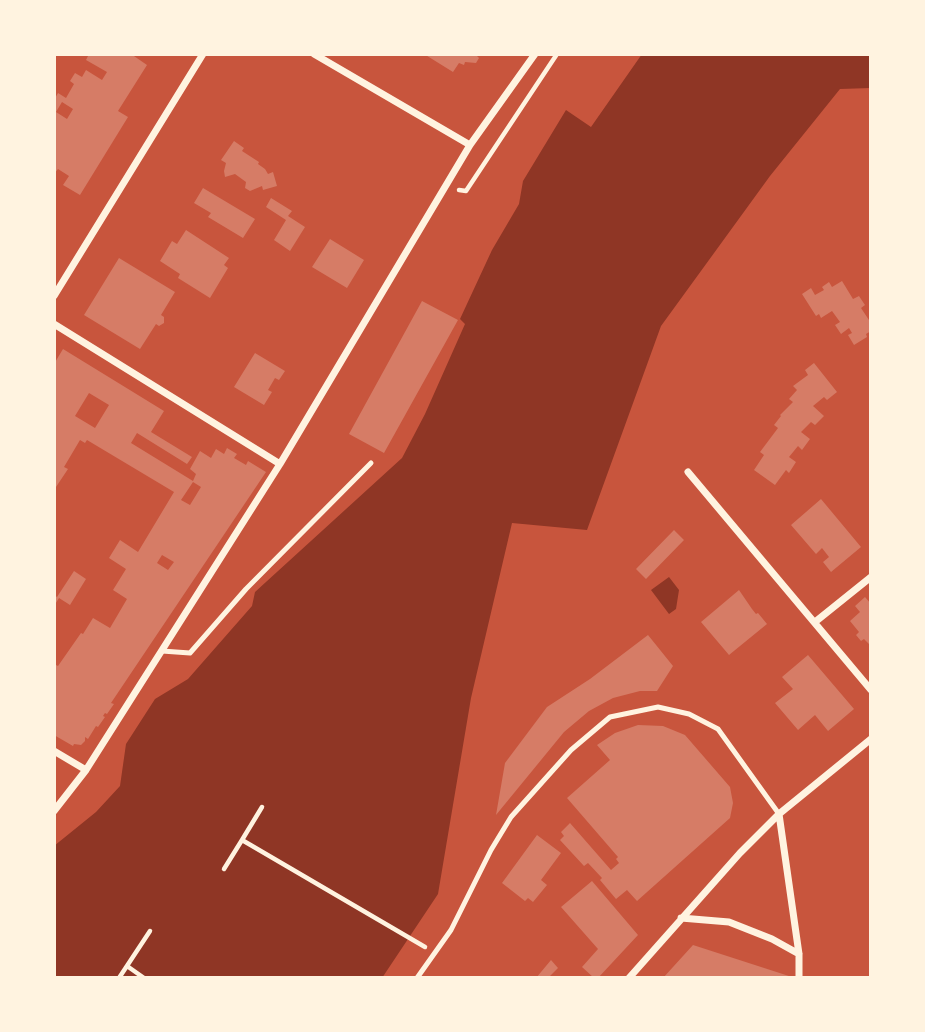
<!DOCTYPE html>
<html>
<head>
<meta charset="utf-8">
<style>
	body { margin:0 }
	#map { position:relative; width:925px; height:1032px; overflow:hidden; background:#c8553d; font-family:Manrope,sans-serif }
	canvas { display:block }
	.frame { position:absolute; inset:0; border:56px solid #fff3e0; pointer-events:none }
</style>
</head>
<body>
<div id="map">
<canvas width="925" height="1032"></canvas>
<div class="frame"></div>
</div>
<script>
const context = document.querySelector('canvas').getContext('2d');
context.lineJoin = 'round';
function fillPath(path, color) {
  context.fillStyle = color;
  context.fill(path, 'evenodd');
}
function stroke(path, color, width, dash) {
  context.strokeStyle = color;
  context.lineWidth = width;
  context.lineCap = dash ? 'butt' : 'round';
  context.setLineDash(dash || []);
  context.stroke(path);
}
const water = new Path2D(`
	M642,54H871V88L840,89L770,176L661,326L587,530L512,523L471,698L438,894L382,978H54V846L96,812L120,786L126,744L155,699L188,679L252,606L255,592L402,458L425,414L465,324L460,319L492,250L519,204L523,181L566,110L591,127Z
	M669,577L679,590L676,609L669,614L651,590Z`);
const building = new Path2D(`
	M89,54H96L100,56L101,54H131L147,65L118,111L128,117L80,195L63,185L69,176L58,169L54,174V100L58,93L66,98L74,84L70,81L75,73L82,77L86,70L102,80L107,72L86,60ZM62,102L73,109L67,119L56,112Z
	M424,54H478L477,56L479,58L476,63L465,62L464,65L459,63L453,72Z
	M234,141L244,148L242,151L259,162L258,164L265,169L268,174L273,172L277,186L263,190L262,186L250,191L245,188L246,182L235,174L225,177L224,171L226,163L221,160Z
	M203,188L255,219L243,238L208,217L211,213L194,203Z
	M271,198L292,211L288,216L305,227L290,251L274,240L286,220L266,207Z
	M186,230L229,258L224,265L228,268L210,298L178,278L180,274L160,261L172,241L177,244Z
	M330,239L364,260L347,288L312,267Z
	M119,258L175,292L161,315L164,317V323L159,326L156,324L140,349L84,315Z
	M842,281L853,299L859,296L865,305L861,308L871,323V331L866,334L867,337L854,345L848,335L852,333L849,328L841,334L835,325L840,322L832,311L821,318L819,314L816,316L802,294L811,288L815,295L824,290L822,287L829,282L832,287Z
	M422,301L458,320L384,453L349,434Z
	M63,349L164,411L151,432L192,457L187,464L137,433L131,443L193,481L196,474L190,469L200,451L211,458L216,449L224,454L227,448L237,454L234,458L246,465L248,461L266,472L113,700L111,703L114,704L107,714L105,713L103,716L105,717L98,727L96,726L88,739L85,737V741L81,745L74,744L73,746L54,735V664L58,666L81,633L83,634L93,618L110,628L127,599L113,590L126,569L109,558L120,540L138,552L174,492L87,440L85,443L80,440L64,467L68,469L54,490V364ZM89,393L109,405L95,428L75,416ZM193,482L201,487L190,505L181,500ZM162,555L174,562L168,570L157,563Z
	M255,353L285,371L279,380L275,378L268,390L272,392L264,405L234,387Z
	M814,363L837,392L827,400L824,397L813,406L824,416L815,425L811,422L801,432L810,439L802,450L798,446L789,457L796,462L789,473L786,470L775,485L754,470L764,455L760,452L778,428L774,425L781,416L780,415L793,402L789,399L797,390L793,386L808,375L805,370Z
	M821,499L861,547L831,572L823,562L829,557L822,548L816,554L791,525Z
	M674,530L684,540L646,579L636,569Z
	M74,571L86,579L70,605L59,598L54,606V595L57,597Z
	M739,590L752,609L756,614L758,613L767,624L729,655L701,622Z
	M865,597L871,604V646L864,639L861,641L856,635L859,632L850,621L860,612L855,606Z
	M648,635L673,666L657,691H640L613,698L589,711L564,732L496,815L505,763L547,707L590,679Z
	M808,655L854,709L828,731L815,715L798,730L775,703L793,689L782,677Z
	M638,725L663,726L685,735L730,787L733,803L730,818L637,901L627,890L616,899L600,880L602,878L588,863L584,866L560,840L564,836L561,832L570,823L611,870L619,863L616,859L618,857L567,798L610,760L597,745L615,733Z
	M537,835L561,853L541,880L547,885L533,902L528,898L525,901L502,883Z
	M592,881L638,935L598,978H594L582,967L598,949L561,907Z
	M693,945L792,977V978H663Z
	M551,960L558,968L548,978H536Z`);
const path = new Path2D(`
	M459,190L466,191L557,54
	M242,840L262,807
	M224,869L242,840L425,947
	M127,966L144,978
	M119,978L150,931`);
const service = new Path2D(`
	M162,651L190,653L246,589L371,463
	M417,978L451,930L491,850L511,817L571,750L610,717L658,707L689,714L718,729L779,814`);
const minor = new Path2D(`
	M314,54L470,145
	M54,296L203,54
	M54,324L280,464
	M688,472L871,690
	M815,622L871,577
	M54,751L86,770
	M54,811L86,770L280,464L470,145L535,54
	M779,814L799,954V978
	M681,918L729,922L772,939L799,954
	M629,978L740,853L779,814L871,739`);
fillPath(water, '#8f3625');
fillPath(building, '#d67c66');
stroke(path, '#fff3e0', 4.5);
stroke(service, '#fff3e0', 5);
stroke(minor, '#fff3e0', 7);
</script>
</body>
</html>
